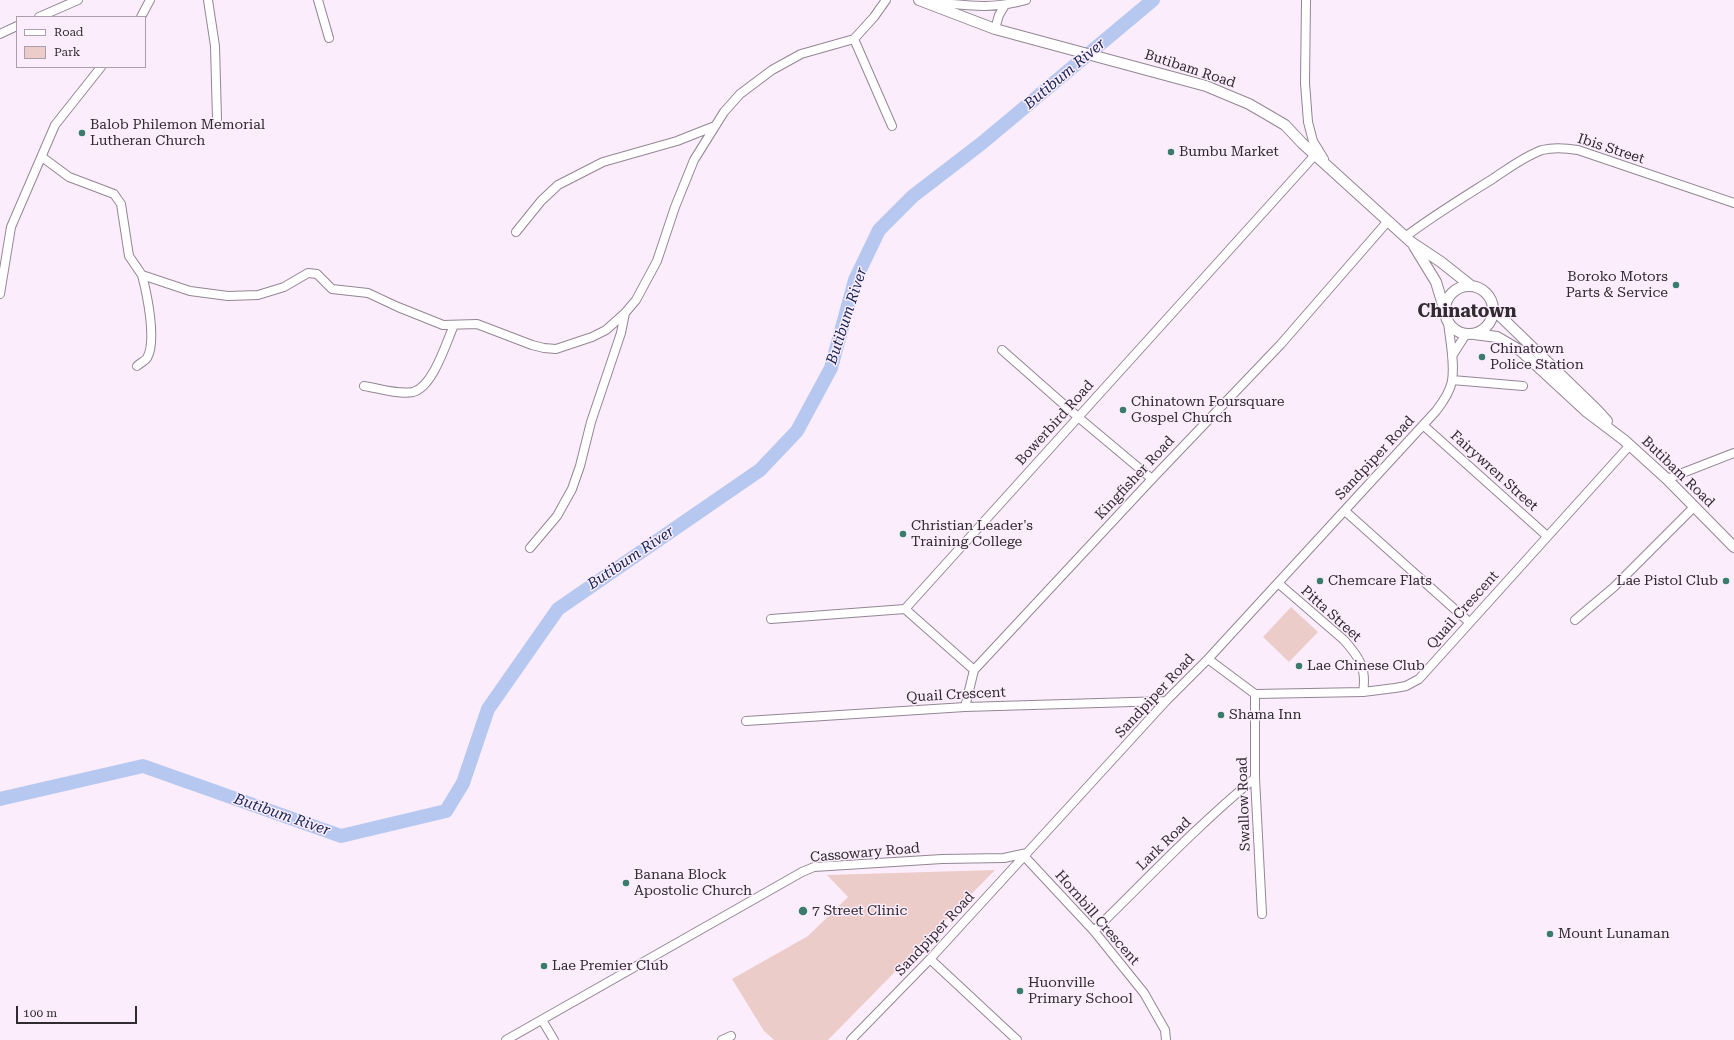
<!DOCTYPE html>
<html>
<head>
<meta charset="utf-8">
<style>
	body { margin:0 }
	#map { position:relative; width:1734px; height:1040px; overflow:hidden; background:#fcedfc; font-family:"Roboto Serif",serif }
	canvas { display:block }
	.legend { position:absolute; left:16px; top:16px; width:130px; height:52px; box-sizing:border-box; background:#fcedfc; border:1px solid #aa9faa; margin:0; padding:5px 7px; list-style:none; font-size:12px; color:#302b30 }
	.legend li { display:flex; align-items:center; gap:8px; height:20px }
	.legend b { width:20px; border:1px solid #aa9faa }
	.scale { position:absolute; left:16px; top:1006px; width:121px; height:18px; box-sizing:border-box; border:2px solid #302b30; border-top:0; padding-left:5px; font-size:12px; line-height:14px; white-space:nowrap; color:#302b30; -webkit-text-stroke:3px #fcedfc; paint-order:stroke }
</style>
</head>
<body>
<div id="map">
<canvas width="1734" height="1040"></canvas>
<ul class="legend">
<li><b style="height:5px;background:#fff"></b>Road</li>
<li><b style="height:11px;background:#ecccc9"></b>Park</li>
</ul>
<div class="scale">100 m</div>
</div>
<script>
const context = document.querySelector('canvas').getContext('2d');
context.lineJoin = 'round';
function fillPath(path, color) {
  context.fillStyle = color;
  context.fill(path, 'evenodd');
}
function stroke(path, color, width, dash) {
  context.strokeStyle = color;
  context.lineWidth = width;
  context.lineCap = dash ? 'butt' : 'round';
  context.setLineDash(dash || []);
  context.stroke(path);
}
function write(font, color, halo, rows, align = 'center') {
  context.font = font + ' "Roboto Serif",serif';
  context.lineWidth = 3;
  context.setLineDash([]);
  context.textBaseline = 'middle';
  context.strokeStyle = halo;
  context.fillStyle = color;
  for (const [text, x, y, turn = 0] of rows) {
    context.save();
    context.translate(x, y);
    context.rotate((+turn || 0) * Math.PI / 180);
    context.textAlign = isNaN(turn) ? turn : align;
    if (halo) context.strokeText(text, 0, 0);
    context.fillText(text, 0, 0);
    context.restore();
  }
}
const green = new Path2D(`
	M1291,607L1318,632L1289,662L1263,637Z
	M995,870L828,1040H774L764,1031L732,979L808,936L848,897L827,875Z`);
const river = new Path2D(`
	M0,799L143,766L341,836L446,811L463,783L488,709L558,609L760,470L797,431L831,368L855,280L879,230L913,196L982,143L1153,0`);
const minor = new Path2D(`
	M208,0L215,46L217,119
	M318,0L329,38
	M1306,0L1305,83L1308,122L1313,141L1324,159
	M931,2C966,5 991,10 1026,0
	M39,17L78,0
	M141,17L150,0
	M995,29L999,15L1005,5
	M0,34L17,26
	M854,39L892,126
	M42,157L69,177L114,194L121,204L129,256L142,275L190,291L228,296L258,295L284,287L308,273L317,274L332,289L368,293L398,307L443,325L477,324L532,345L544,348L556,349L592,337L606,330L625,313
	M516,232L541,201L558,185L603,162L677,141L715,126
	M1405,237C1434,215 1464,197 1494,178C1509,168 1525,156 1542,150C1554,147 1566,148 1578,150L1734,203
	M0,294L11,227L55,125L101,67
	M1002,350L1078,417L1152,479
	M1452,356L1466,334
	M137,366C140,363 145,361 147,358C157,341 147,294 142,275
	M1452,380L1523,386
	M364,386C378,388 398,395 413,392C433,387 446,343 454,325
	M1423,425L1547,536
	M1667,479L1734,453
	M1345,511L1469,622
	M530,548L557,516L572,489L580,466L591,422L621,333L625,313L636,300L657,261L675,207L694,160L724,112L740,94L772,70L801,54L854,39L874,17L886,0
	M1278,583L1344,640C1359,657 1367,668 1363,692
	M905,609L974,670
	M771,619L905,609L1315,155
	M1575,620L1614,587L1694,507
	M1208,659L1255,694L1363,692L1395,688L1406,686L1419,679L1630,445
	M1255,694V778L1262,914
	M965,707L974,670L1152,479L1281,344L1388,221
	M746,721L965,707L1166,701
	M1025,857L1094,931L1144,993L1165,1030L1166,1040
	M1094,931C1147,879 1198,825 1255,778
	M930,959L1017,1040
	M542,1020L554,1040
	M506,1040L802,872L814,867L942,859L1004,858L1027,853
	M722,1040L731,1036
	M851,1040L930,959L1166,701L1208,659L1436,411C1443,402 1450,392 1452,381C1455,362 1450,341 1448,322`);
const major = new Path2D(`
	M919,0L995,29L1206,86L1249,104L1268,115L1285,125L1302,143L1411,242L1441,262L1470,285
	M1414,246L1436,282L1444,308
	M1445 310a24 24 0 1 1 48 0a24 24 0 1 1-48 0Z
	M1494,310L1597,410L1607,421
	M1474,334L1497,337L1521,351L1587,412L1624,440L1667,479L1734,547`);
const markers = [
	[82,133,4,"#397b6d"],
	[1171,152,4,"#397b6d"],
	[1676,285,4,"#397b6d"],
	[1482,357,4,"#397b6d"],
	[1123,410,4,"#397b6d"],
	[903,534,4,"#397b6d"],
	[1320,581,4,"#397b6d"],
	[1726,581,4,"#397b6d"],
	[1299,666,4,"#397b6d"],
	[1221,715,4,"#397b6d"],
	[626,883,4,"#397b6d"],
	[803,911,5,"#397b6d"],
	[1550,934,4,"#397b6d"],
	[544,966,4,"#397b6d"],
	[1020,991,4,"#397b6d"]
];
const streetNames = [
	["Butibam Road",1190,69,18],
	["Ibis Street",1611,149,18],
	["Bowerbird Road",1055,423,-48],
	["Sandpiper Road",1375,458,-47],
	["Fairywren Street",1494,471,42],
	["Butibam Road",1678,472,44],
	["Kingfisher Road",1135,478,-47],
	["Quail Crescent",1463,610,-48],
	["Pitta Street",1331,614,42],
	["Quail Crescent",956,695,-3],
	["Sandpiper Road",1155,696,-47],
	["Swallow Road",1244,804,-92],
	["Lark Road",1164,844,-44],
	["Cassowary Road",865,853,-5],
	["Hornbill Crescent",1097,918,49],
	["Sandpiper Road",935,934,-47]
];
const poiNames = [
	["Balob Philemon Memorial",90,125],
	["Lutheran Church",90,141],
	["Bumbu Market",1179,152],
	["Boroko Motors",1668,277,"right"],
	["Parts & Service",1668,293,"right"],
	["Chinatown",1490,349],
	["Police Station",1490,365],
	["Chinatown Foursquare",1131,402],
	["Gospel Church",1131,418],
	["Christian Leader's",911,526],
	["Training College",911,542],
	["Chemcare Flats",1328,581],
	["Lae Pistol Club",1718,581,"right"],
	["Lae Chinese Club",1307,666],
	["Shama Inn",1229,715],
	["Banana Block",634,875],
	["Apostolic Church",634,891],
	["7 Street Clinic",812,911],
	["Mount Lunaman",1558,934],
	["Lae Premier Club",552,966],
	["Huonville",1028,983],
	["Primary School",1028,999]
];
const waterNames = [
	["Butibum River",1065,74,-40],
	["Butibum River",847,316,-72],
	["Butibum River",631,558,-34],
	["Butibum River",282,815,19]
];
const districtNames = [
	["Chinatown",1467,312]
];
fillPath(green, '#ecccc9');
stroke(river, '#b6c8f0', 14);
stroke(minor, '#938693', 10);
stroke(major, '#938693', 12);
stroke(minor, '#fff', 8);
stroke(major, '#fff', 10);
for (const [x, y, r, color] of markers) {
  const dot = new Path2D();
  dot.arc(x, y, r, 0, 2 * Math.PI);
  context.fillStyle = color;
  context.fill(dot);
  stroke(dot, '#fcedfc', 1.5);
}
write('14px', '#302b30', '#fcedfc', streetNames);
write('14px', '#302b30', '#fcedfc', poiNames, 'left');
write('italic 15px', '#152555', '#fcedfc', waterNames);
write('bold 18px', '#302b30', '#fcedfc', districtNames);
</script>
</body>
</html>
